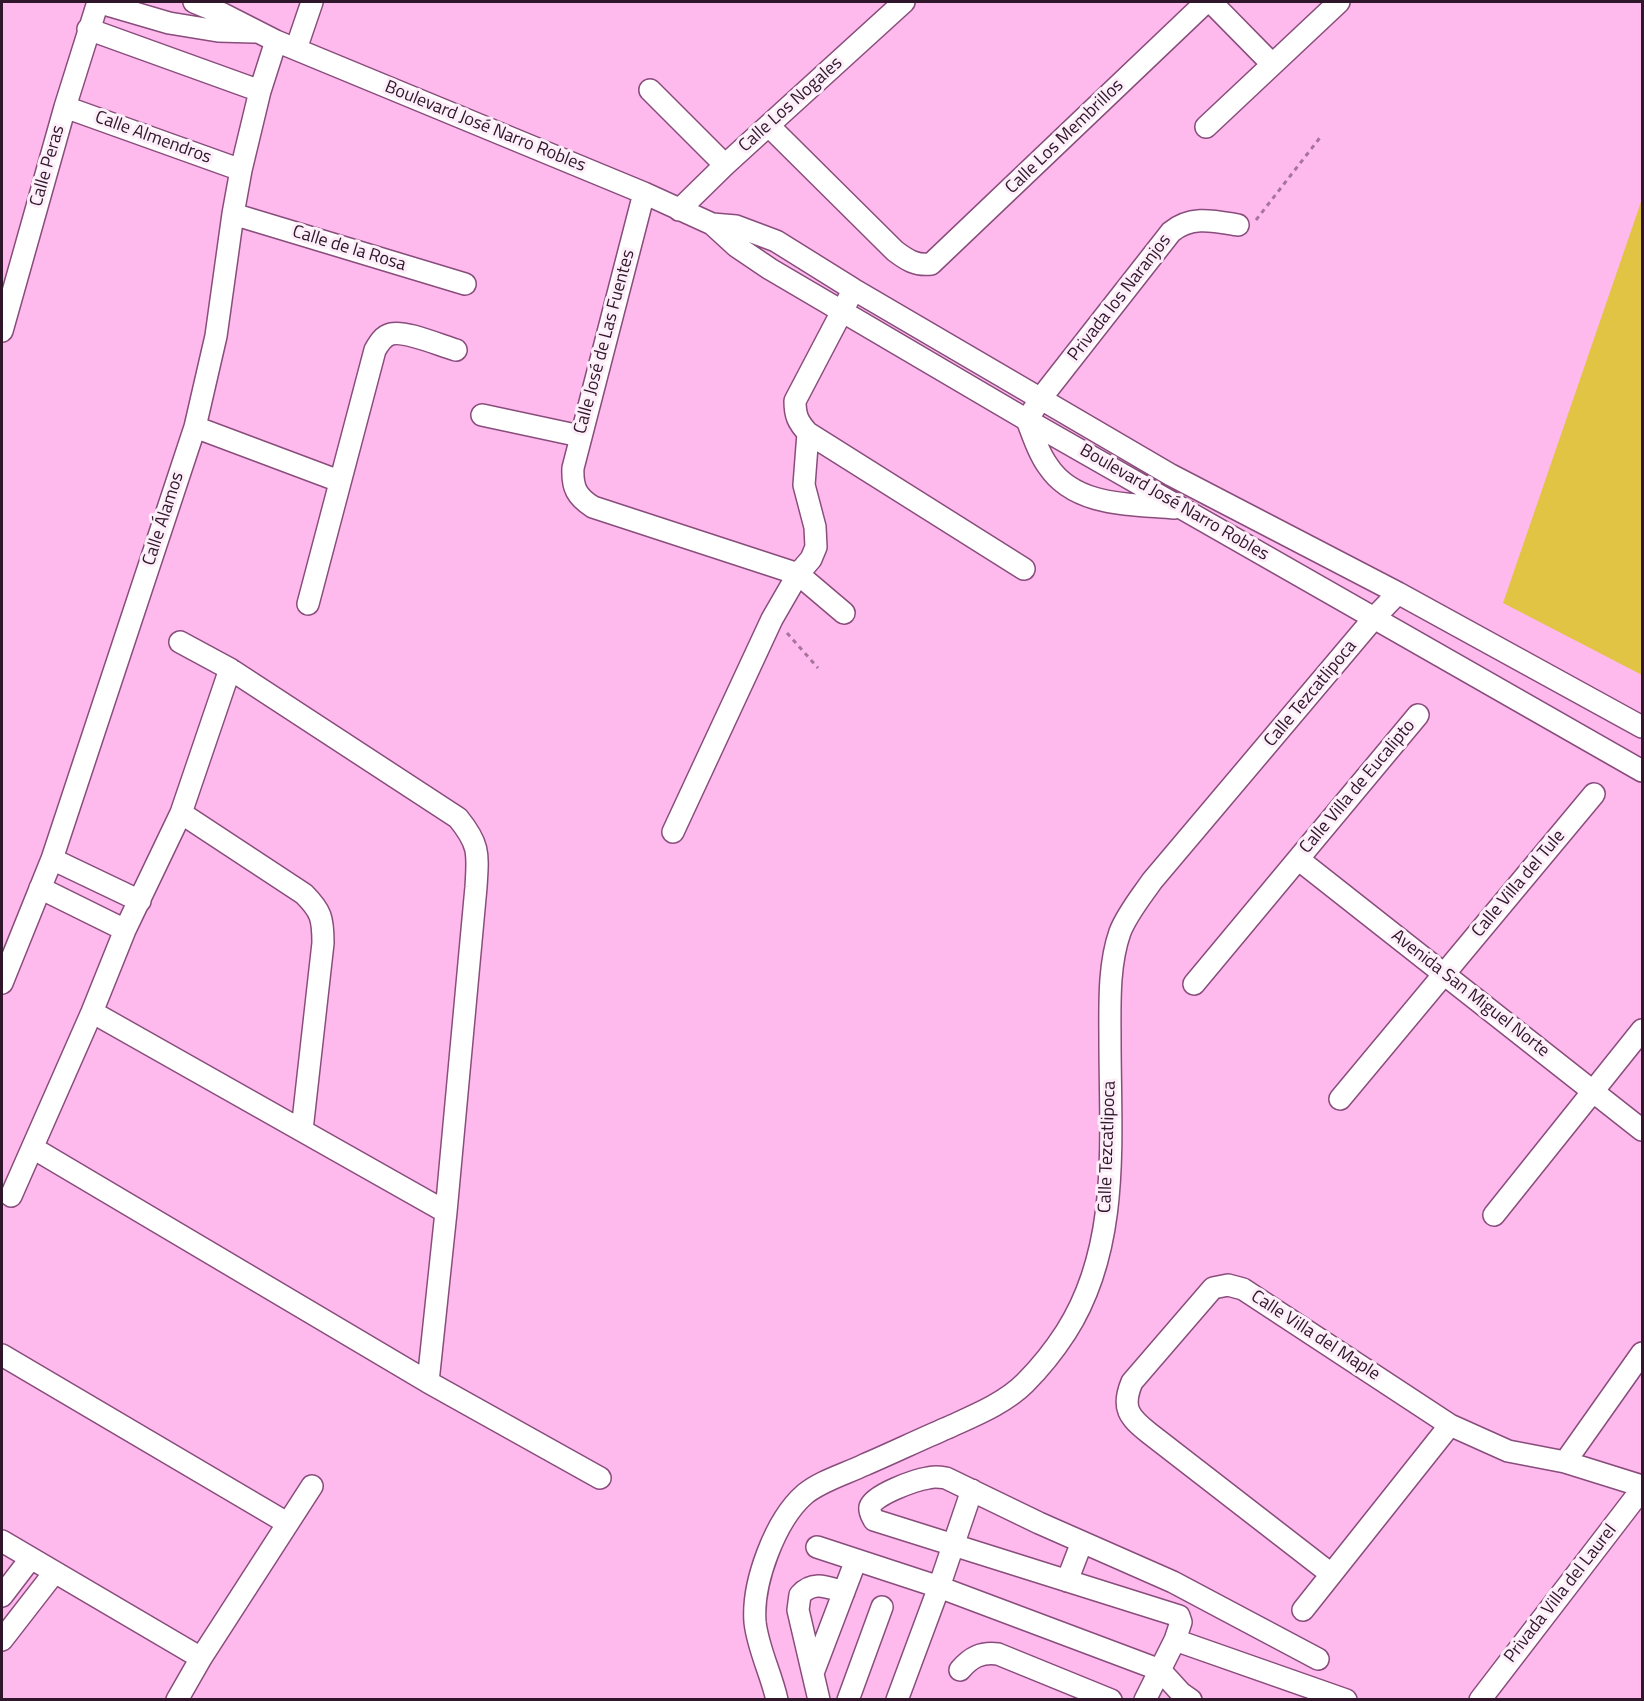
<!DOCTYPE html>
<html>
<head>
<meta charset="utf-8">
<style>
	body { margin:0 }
	#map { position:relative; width:1644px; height:1701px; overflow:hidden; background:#febaed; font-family:"Titillium Web",sans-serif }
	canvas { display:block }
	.frame { position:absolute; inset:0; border:3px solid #2f162a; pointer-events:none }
</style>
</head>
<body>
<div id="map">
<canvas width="1644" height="1701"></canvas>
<div class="frame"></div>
</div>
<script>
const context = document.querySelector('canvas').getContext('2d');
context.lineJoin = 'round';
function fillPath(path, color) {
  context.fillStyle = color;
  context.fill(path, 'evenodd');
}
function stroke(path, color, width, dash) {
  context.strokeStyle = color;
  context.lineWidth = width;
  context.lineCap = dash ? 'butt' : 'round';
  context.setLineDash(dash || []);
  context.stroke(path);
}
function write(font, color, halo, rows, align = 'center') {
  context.font = font + ' "Titillium Web",sans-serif';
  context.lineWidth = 6;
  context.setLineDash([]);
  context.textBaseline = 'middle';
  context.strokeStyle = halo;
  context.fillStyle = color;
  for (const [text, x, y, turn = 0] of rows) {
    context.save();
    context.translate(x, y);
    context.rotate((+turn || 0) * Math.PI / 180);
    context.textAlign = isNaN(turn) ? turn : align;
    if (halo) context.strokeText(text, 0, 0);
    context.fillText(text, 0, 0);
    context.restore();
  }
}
const green = new Path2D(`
	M1642,199V675L1503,603Z`);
const path = new Path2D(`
	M1256,220L1322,135
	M787,633L818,668`);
const minor = new Path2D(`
	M97,2L169,23L218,31L254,32
	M194,2L223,14L276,41L644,193L712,224L736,246L770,269L1027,420L1642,771
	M1211,2L1272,64
	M88,29L260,91
	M296,49L312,2
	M650,90L725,165
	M65,107L241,170
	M769,126L895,251C907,260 916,266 931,264L1206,2
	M1206,127L1339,2
	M644,193L573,468C572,488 577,497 593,507L798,574L844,613
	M679,210L725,165L904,2
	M233,214L465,284
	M712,224L736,226L776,241L853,289L1171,475L1398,593L1642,727
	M849,298L795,401C795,416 798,422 808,433L1024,569
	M2,331L65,107L98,2
	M482,415L580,436
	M195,427L339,481
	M1175,508C1131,504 1075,507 1048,466C1038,453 1033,435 1027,420L1041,398L1171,232C1191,215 1214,221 1238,225
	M308,604L375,350C379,343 383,336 391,334C406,330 441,346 456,350
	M180,642L230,669L458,818C480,845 478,854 476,887L446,1212L428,1382
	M181,813L304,894C321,911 323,918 323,943L302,1130
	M673,832L772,619L798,574L811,559L816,547L815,527L804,485L808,433
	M52,859L140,901
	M1298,859L1642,1130
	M40,888L125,930
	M2,983L52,859L195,427L216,336L233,214L241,170L260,91L276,41
	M1194,984L1418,715
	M92,1012L446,1212
	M1340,1099L1594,794
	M33,1148L428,1382L600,1478
	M11,1196L92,1012L125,930L181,813L230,669
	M1494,1215L1642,1030
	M2,1355L287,1523
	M1565,1462L1642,1353
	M2,1541L201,1658L177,1700
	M817,1547L939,1587L1160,1670L1181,1693L1191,1700
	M1331,1574L1149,1433C1129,1417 1121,1408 1132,1382L1213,1288L1228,1285L1243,1289L1450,1425L1508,1451L1565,1462L1642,1486
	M1067,1581L1082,1542
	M2,1596L31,1558
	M1303,1610L1450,1425
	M2,1640L54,1573
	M1175,1640L1346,1700
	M201,1658L312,1486
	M960,1670C971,1657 981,1652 998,1654L1111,1700
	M813,1673L856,1560
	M777,1700C771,1673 758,1649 755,1622C752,1583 775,1520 805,1494C821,1481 845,1474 864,1465C892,1453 919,1440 947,1428C973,1416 1004,1404 1025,1383C1040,1368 1055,1349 1066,1332C1121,1246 1110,1139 1110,1042C1110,1007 1108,966 1120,932C1127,914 1141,897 1152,881L1374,618L1398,593
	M819,1700L798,1610L800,1595C813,1580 827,1587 844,1592
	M848,1700L882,1607
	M897,1700L939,1587L972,1490
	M1145,1700L1175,1640L1181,1622L1179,1616L874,1520C872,1516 869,1512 870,1507C873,1495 915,1480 928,1478C934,1476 940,1477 946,1478L1039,1523L1173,1582L1318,1659
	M1480,1700L1642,1489`);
const streetNames = [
	["Calle Los Nogales",791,105,-42],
	["Boulevard José Narro Robles",485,127,22],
	["Calle Los Membrillos",1065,137,-44],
	["Calle Almendros",153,138,20],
	["Calle Peras",48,166,-74],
	["Calle de la Rosa",349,249,17],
	["Privada los Naranjos",1120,298,-52],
	["Calle José de Las Fuentes",605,342,-75],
	["Boulevard José Narro Robles",1174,503,30],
	["Calle Álamos",164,519,-72],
	["Calle Tezcatlipoca",1311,694,-50],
	["Calle Villa de Eucalipto",1358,787,-50],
	["Calle Villa del Tule",1519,884,-50],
	["Avenida San Miguel Norte",1470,994,38],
	["Calle Tezcatlipoca",1108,1147,-88],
	["Calle Villa del Maple",1315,1336,33],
	["Privada Villa del Laurel",1561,1594,-52]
];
fillPath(green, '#e2c444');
stroke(minor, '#894d7c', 24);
stroke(path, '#a7759b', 3, [4.5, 4.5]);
stroke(minor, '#fff', 21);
write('18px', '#2f162a', '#fdeff9', streetNames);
</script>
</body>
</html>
